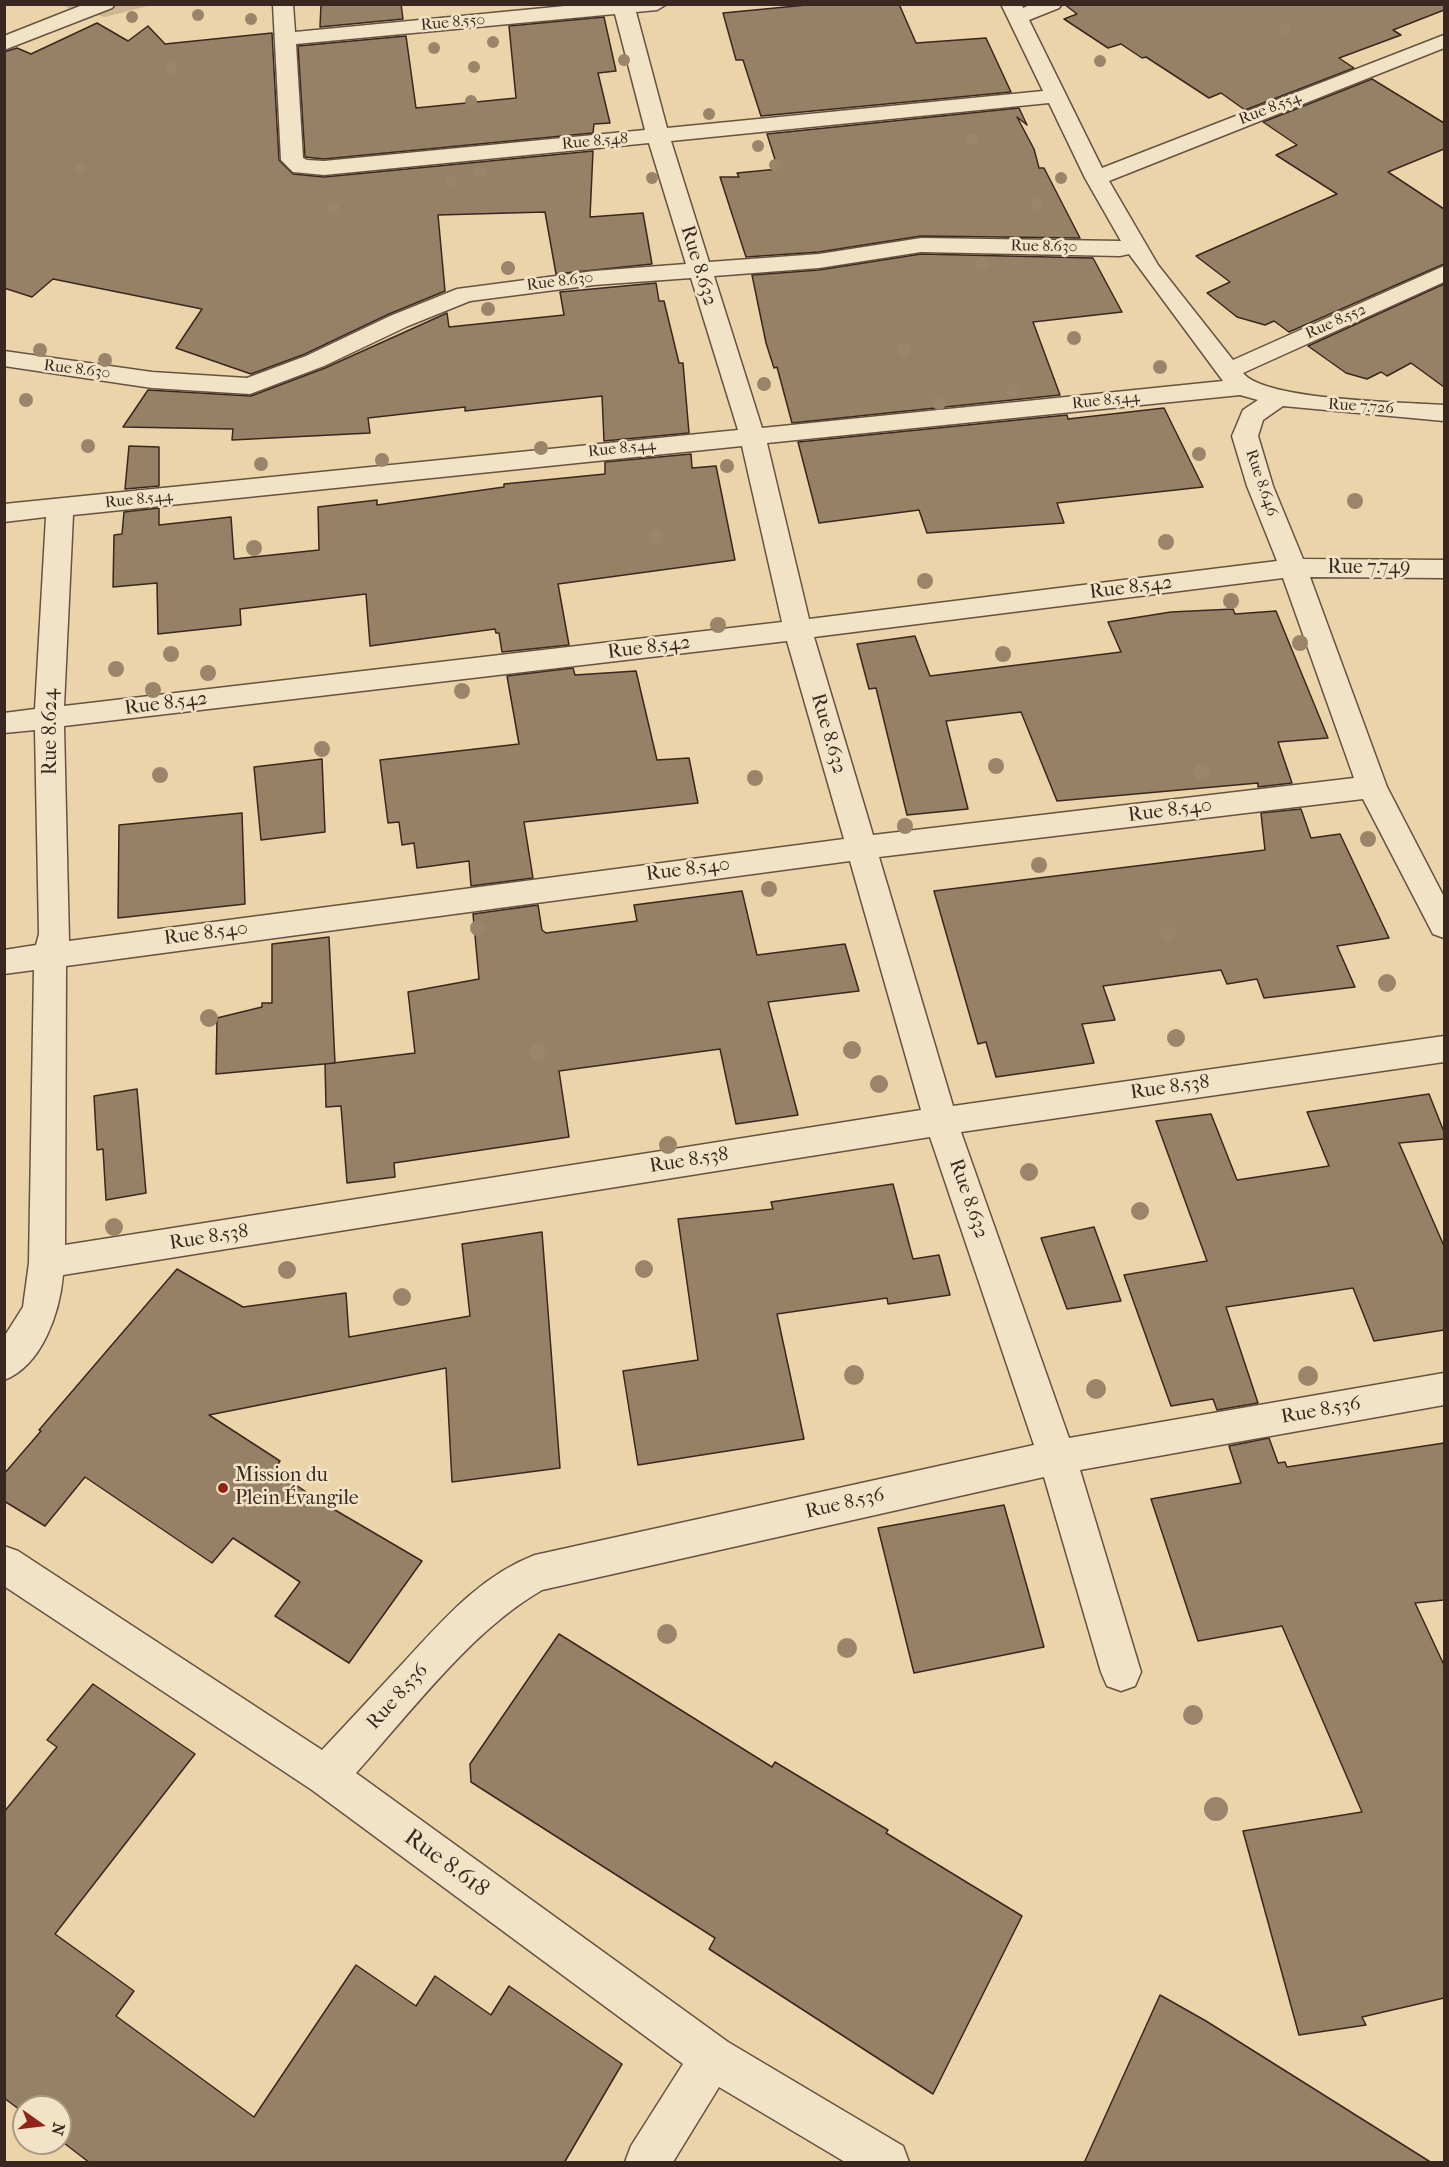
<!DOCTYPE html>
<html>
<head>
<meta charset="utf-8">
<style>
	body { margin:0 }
	#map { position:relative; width:1449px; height:2167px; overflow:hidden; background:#ebd4a9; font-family:"IM FELL French Canon",serif }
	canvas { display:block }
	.frame { position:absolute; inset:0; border:6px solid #3a271f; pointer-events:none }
	.north { position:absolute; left:12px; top:2095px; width:60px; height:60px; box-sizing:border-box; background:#f2e3c7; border:2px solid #a89884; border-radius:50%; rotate:104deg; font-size:16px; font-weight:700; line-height:24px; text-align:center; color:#3a271f }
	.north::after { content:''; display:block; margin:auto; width:21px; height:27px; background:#8f2418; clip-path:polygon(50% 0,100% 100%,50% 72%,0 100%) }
</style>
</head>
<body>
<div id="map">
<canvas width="1449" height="2167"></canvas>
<div class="frame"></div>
<div class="north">N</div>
</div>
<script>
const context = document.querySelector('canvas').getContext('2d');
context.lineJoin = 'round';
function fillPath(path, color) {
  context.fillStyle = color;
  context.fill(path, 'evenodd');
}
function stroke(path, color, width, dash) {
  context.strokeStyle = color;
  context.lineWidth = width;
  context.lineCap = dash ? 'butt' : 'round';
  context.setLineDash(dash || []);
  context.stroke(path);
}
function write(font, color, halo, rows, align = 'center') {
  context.font = font + ' "IM FELL French Canon",serif';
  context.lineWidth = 5;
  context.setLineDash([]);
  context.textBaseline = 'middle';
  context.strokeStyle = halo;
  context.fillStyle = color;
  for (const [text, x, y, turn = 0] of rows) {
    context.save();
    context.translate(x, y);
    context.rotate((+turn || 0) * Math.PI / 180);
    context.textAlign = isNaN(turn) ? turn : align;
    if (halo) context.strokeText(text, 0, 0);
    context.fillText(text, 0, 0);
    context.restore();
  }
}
const green = new Path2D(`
	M64,5H152L105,17L68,8Z`);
const building = new Path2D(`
	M321,4H401L403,19L320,27Z
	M817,4H899L916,43L986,38L1011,92L761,116L743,60H736L723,13Z
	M1064,4H1444V10L1393,30L1401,35L1339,58L1354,68L1245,110L1221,93L1209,98L1146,57L1142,58L1121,44L1108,48L1064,19L1077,14Z
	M604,17L616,71L598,73L610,123L594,124L593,133L324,159L305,157L298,46L406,36L416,108L516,98L509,26Z
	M97,23L128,41L148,26L165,44L272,33L279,160L293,174L324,177L593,151L590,217L643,213L652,264L556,274L545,212L438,215L445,291L389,314L305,354L251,374L176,348L202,309L53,279L32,297L4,288V52L17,48L31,54Z
	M1372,79L1444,123V149L1388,172L1444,209V264L1289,332L1274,321L1265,325L1237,317L1207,293L1230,282L1196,256L1337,194L1276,155L1297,145L1263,122Z
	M1019,108L1027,125L1017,117L1034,149L1039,168H1044L1080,238L921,236L819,252L746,257L720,177H739L737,173L778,169L767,134Z
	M921,254L1093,258L1122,312L1033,322L1060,395L792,423L777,367L774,368L766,343L752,275L819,270Z
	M656,283L659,301H664L679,363H683L689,433L604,441L602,396L465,411V407L368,418L370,433L232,440L233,429L123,427L148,390L251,396L325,368L447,313L449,327L564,315L560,292Z
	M1444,284V387L1411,363L1387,376L1381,372L1367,379L1346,373L1308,346Z
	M1164,408L1203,487L1057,503L1064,523L927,533L919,510L819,523L798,442L1067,415L1068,419Z
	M129,446L159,447V486L125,489Z
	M691,454L692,468L716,466L735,560L558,584L569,645L502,652L499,633H496L495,629L370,646L366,594L240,609L241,625L158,634L157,583L113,587L114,535L122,534L124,512L159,508V525L231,517L234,559L319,550L318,507L377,500V505L504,487V484L605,474V462Z
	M1233,609L1235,614L1276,611L1328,738L1278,742L1292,783L1258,787V783L1057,801L1021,712L946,721L968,809L907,815L876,688L869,689L857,644L915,636L930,676L1121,652L1108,622L1171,612Z
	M573,668L575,675L636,671L657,760L689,758L698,803L524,822L533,878L471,886L469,861L417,868L414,843L402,845L399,822L388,823L380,760L519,744L507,676Z
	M322,759L325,832L261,840L254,767Z
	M1301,809L1311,838L1340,834L1389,938L1337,946L1355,987L1264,998L1257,979L1227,984L1221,970L1103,986L1115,1020L1082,1024L1094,1063L996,1077L986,1042L978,1044L934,891L1265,850L1261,813Z
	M242,813L245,904L118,918L119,825Z
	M742,891L757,955L845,944L859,991L768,1002L798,1115L736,1124L720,1049L559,1071L569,1137L394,1163L395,1177L347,1183L341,1106L326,1107L325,1064L415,1053L408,992L479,979L473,914L538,905L542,930L546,933L637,921L634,905Z
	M329,937L335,1063L216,1074L217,1018L262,1007V1003H272V944Z
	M137,1089L146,1193L106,1200L103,1149L97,1150L94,1096Z
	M1429,1094L1444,1132V1139L1399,1143L1444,1246V1330L1374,1341L1353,1288L1226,1307L1258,1403L1217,1410L1213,1399L1171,1406L1124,1275L1207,1261L1156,1121L1211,1114L1237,1180L1329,1166L1307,1112Z
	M893,1184L913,1259L939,1255L950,1295L888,1304L887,1298L777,1314L804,1439L638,1465L623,1371L698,1360L678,1219L773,1209L771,1202Z
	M1094,1227L1121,1301L1067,1309L1041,1238Z
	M542,1232L560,1468L452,1482L446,1368L209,1415L280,1461L274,1470L318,1500L422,1561L349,1663L275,1616L300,1582L233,1538L212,1563L85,1477L45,1526L4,1501V1474L41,1431L39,1430L177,1269L243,1307L346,1293L349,1337L470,1316L462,1244Z
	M1269,1438L1278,1463L1285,1462L1287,1467L1444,1443V1600L1415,1603L1444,1665V1998L1362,2017L1366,2025L1299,2035L1243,1831L1362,1812L1282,1626L1198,1641L1151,1499L1241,1483L1229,1446Z
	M1004,1505L1044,1647L914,1673L878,1528Z
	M559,1634L772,1767L775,1762L888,1830L886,1833L1022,1916L933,2094L709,1949L715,1938L471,1782L470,1764Z
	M93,1684L195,1754L55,1934L134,1991L116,2016L254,2117L356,1965L416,2006L435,1976L491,2015L509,1986L622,2064L564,2163H90L60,2140V2107H24V2113L4,2098V1812L57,1747L47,1740Z
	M1160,1995L1206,2021L1432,2163H1084Z`);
const minor = new Path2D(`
	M85,4H115L112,8L4,50V36Z
	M273,4H293L295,32L586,4H667L657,10L636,12L667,128L1043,91L1001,4H1022L1023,8L1032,4H1062L1059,8L1029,20L1102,168L1444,35V48L1109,181L1158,265L1233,360L1444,266V282L1243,373C1265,401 1405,402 1444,405V421L1283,406L1263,420L1258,436L1273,486L1303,559L1444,560V578L1310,577L1387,787L1444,897V938L1433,934L1363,799L879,857L953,1106L1444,1036V1062L961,1132L1069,1438L1444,1373V1405L1080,1470L1141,1672L1135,1686L1121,1691L1107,1686L1101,1672L1044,1477L542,1590C471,1631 412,1711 356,1773L728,2042L903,2146L909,2162H845L719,2087L673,2162H625L631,2146L683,2064L312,1790L4,1586V1546L18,1551L322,1750C350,1720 377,1691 404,1662C443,1620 480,1576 535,1555L1034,1445L930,1137L63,1275C60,1312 42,1366 4,1380V1337L23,1307L29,1263L34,970L4,974V950L36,945L39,934L35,730L4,733V713L35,709L46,517L4,522V504L738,430L691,278L594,285L470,301L408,326L324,366L250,394L152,388L4,366V351L152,372L247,378L306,356L390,316L457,289L594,271L686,264L649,143L324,175L293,172L281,160ZM615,14L645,130L324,161L307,160L303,158L296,44ZM1049,103L1085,178L1121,241L921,238L819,254L709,262L671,141ZM921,252L1120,256L1129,254L1223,381L762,428L714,276L819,268ZM1240,395L1258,400L1243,410L1232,436L1247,486L1277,561L809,619L767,443ZM742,446L782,622L64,706L73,515ZM1283,578L1354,778L873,835L814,637ZM787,641L844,839L69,941L64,726ZM850,861L921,1110L65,1245L66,966Z`);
const trees = [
	[198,15,6],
	[132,17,6],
	[251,19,6],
	[1285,30,6],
	[493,42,6],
	[434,48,6],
	[624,60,6],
	[1100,61,6],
	[474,67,6],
	[171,68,6],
	[471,101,6],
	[709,114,6],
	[972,139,6],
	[758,146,6],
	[775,165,6],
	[81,168,6],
	[480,172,6],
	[652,178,6],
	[1061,178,6],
	[451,182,6],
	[1037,204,6],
	[333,208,6],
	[982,264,7],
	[508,268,7],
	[488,309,7],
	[1074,338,7],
	[40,350,7],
	[904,350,7],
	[105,360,7],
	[1160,367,7],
	[764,384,7],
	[1014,390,7],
	[26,400,7],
	[939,403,7],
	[88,446,7],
	[541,448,7],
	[1199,454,7],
	[382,460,7],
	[261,464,7],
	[727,466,7],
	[1355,501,8],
	[656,537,8],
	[1166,542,8],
	[254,548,8],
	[925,581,8],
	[1231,601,8],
	[718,625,8],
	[1300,643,8],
	[171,654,8],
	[1003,654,8],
	[116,669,8],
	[208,673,8],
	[153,690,8],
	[462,691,8],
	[322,749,8],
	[996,766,8],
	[1202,772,8],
	[160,775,8],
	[755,778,8],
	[905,826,8],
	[1368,839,8],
	[1039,865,8],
	[769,889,8],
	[478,928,8],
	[1168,934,8],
	[1387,983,9],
	[209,1018,9],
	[1176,1038,9],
	[852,1050,9],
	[539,1052,9],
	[879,1084,9],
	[668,1145,9],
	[1029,1172,9],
	[1140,1211,9],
	[114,1227,9],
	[644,1269,9],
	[287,1270,9],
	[402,1297,9],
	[854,1375,10],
	[1308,1376,10],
	[1096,1389,10],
	[667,1634,10],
	[847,1648,10],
	[1193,1715,10],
	[1216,1809,12]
];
const markers = [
	[223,1488,6,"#8f2418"]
];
const farStreetnames = [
	["Rue 8.550",453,23,-5],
	["Rue 8.554",1270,109,-21],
	["Rue 8.548",595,142,-5],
	["Rue 8.630",1044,247,1],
	["Rue 8.630",560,282,-7],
	["Rue 8.552",1336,322,-24],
	["Rue 8.630",77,370,7],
	["Rue 8.544",1106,401,-6],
	["Rue 7.726",1361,407,4],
	["Rue 8.544",622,449,-6],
	["Rue 8.646",1261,483,71],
	["Rue 8.544",139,500,-6]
];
const streetNames = [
	["Rue 8.632",698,266,73],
	["Rue 7.749",1369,568],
	["Rue 8.542",1131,588,-7],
	["Rue 8.542",649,648,-7],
	["Rue 8.542",166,704,-7],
	["Rue 8.624",51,732,-90],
	["Rue 8.632",828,734,74],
	["Rue 8.540",1170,811,-7],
	["Rue 8.540",688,870,-7],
	["Rue 8.540",206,934,-7],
	["Rue 8.538",1170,1088,-8],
	["Rue 8.538",689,1161,-9],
	["Rue 8.632",968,1199,71],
	["Rue 8.538",209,1238,-9],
	["Rue 8.536",1321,1411,-10],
	["Rue 8.536",845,1504,-13],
	["Rue 8.536",398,1697,-48]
];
const poiNames = [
	["Mission du",235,1476],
	["Plein Évangile",235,1499]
];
const nearStreetnames = [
	["Rue 8.618",446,1864,36]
];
fillPath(green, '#cdb792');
fillPath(building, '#968167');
stroke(building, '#3a271f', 1.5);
stroke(minor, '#665242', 3);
fillPath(minor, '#f2e3c7');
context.fillStyle = '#9a856a';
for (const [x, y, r] of trees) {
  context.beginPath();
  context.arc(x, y, r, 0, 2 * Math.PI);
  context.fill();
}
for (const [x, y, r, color] of markers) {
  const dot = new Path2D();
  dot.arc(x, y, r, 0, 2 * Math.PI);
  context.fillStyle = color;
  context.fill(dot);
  stroke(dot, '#f2e3c7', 2);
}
write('16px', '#3a271f', '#f2e3c7', farStreetnames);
write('20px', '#3a271f', '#f2e3c7', streetNames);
write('20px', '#3a271f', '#f2e3c7', poiNames, 'left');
write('24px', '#3a271f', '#f2e3c7', nearStreetnames);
</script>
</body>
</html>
